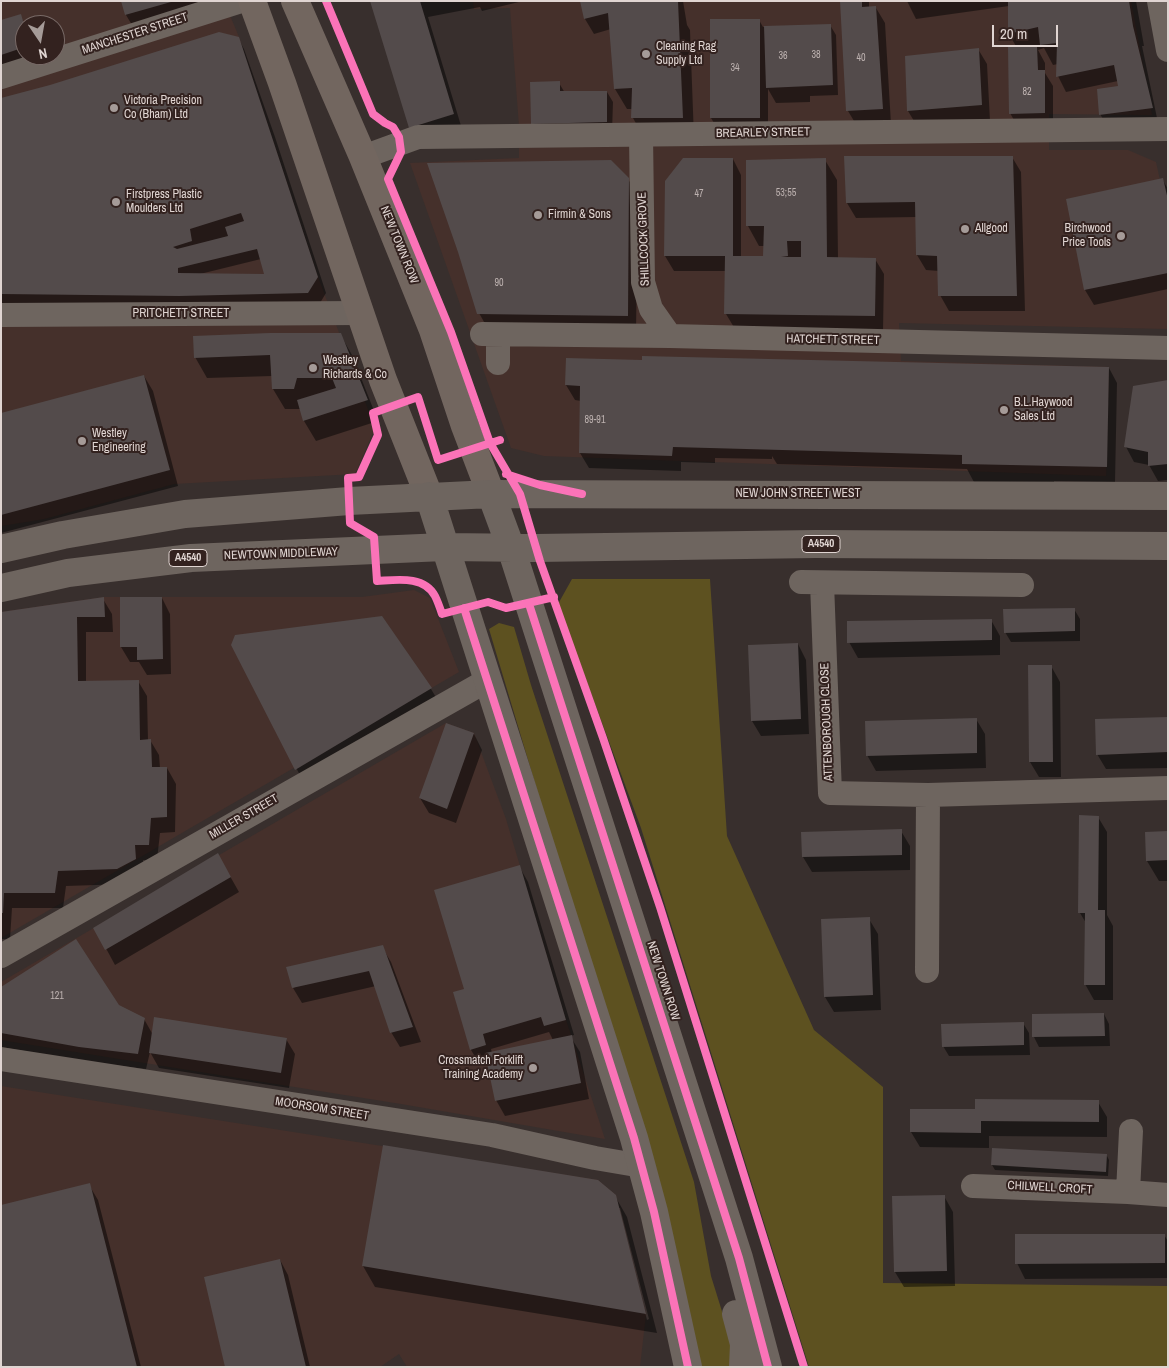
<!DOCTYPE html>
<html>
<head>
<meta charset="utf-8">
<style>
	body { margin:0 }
	#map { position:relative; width:1169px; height:1368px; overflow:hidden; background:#382f2d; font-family:"Archivo Narrow",sans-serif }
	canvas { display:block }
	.frame { position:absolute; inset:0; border:2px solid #e0d5d2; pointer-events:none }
	.north { position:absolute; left:15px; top:15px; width:50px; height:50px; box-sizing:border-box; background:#33221f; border:1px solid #786a67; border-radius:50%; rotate:168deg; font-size:14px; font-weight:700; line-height:20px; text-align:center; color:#e0d5d2 }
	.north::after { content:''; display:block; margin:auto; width:18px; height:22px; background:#a59b98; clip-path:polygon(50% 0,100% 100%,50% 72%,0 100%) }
	.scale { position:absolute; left:992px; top:25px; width:66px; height:22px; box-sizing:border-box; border:2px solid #e0d5d2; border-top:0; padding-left:6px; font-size:15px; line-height:18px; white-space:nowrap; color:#e0d5d2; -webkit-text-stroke:4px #33221f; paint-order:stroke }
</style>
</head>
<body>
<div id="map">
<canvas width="1169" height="1368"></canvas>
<div class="frame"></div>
<div class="north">N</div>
<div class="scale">20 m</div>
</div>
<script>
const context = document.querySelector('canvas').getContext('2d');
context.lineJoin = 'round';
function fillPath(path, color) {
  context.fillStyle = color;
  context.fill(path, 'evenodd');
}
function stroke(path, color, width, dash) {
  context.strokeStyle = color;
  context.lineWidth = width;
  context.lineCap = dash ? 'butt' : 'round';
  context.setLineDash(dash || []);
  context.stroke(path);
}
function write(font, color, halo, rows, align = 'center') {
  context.font = font + ' "Archivo Narrow",sans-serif';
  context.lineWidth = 4;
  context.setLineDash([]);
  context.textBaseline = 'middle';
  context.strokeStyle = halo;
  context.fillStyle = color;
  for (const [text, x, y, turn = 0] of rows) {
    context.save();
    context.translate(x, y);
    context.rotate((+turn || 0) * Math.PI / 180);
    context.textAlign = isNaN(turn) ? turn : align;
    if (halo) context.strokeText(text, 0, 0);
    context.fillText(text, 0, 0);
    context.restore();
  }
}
const built = new Path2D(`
	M1,1H224L239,37L318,277L375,428L355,474L174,484L44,519L1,526ZM25,25H55V55H25Z
	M473,1H1131L1152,115L1049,114V150H1128L1156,162L1168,216V329L899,323L901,361L1109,367L1106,476L544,456L511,448L410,163L519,158V126L510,8L474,9Z
	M414,590L430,598L459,672L1,938V612L104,597H362Z
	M446,723L474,733L506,819L566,1020L605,1139L401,1104L1,1040V982Z
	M1,1086L598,1180L616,1195L646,1314L640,1367H407L399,1354L380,1367H1Z`);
const green = new Path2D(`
	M572,579H710L727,836L814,1030L883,1087V1283L1168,1286V1367H809L641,828L558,604Z
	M499,623L514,627L531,685L694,1182L711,1276L734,1350L733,1367H698L557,857L489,629Z`);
const shadow = new Path2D(`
	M122,1H210L135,30L126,15Z
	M372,1H523L482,11L480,7L428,17L462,129L418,143Z
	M582,1H683L687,25L690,30L694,138H644L633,118V109H627L615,89L611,29L594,34L585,19Z
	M841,1H869V8H876L885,23L891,124L857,126L848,111Z
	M907,1H1136L1144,46H1142L1157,118L1106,124L1100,114L1119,87L1118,81L1066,92L1058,76V64L1053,65L1044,48L1038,50L1045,63V73L1053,86V128L1019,129L1010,113L1017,48L1009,34V6L916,19Z
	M20,16L25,25V55H35L1,66V22Z
	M759,20L763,27L830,25L836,35L838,95L810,96V102L776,103L768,89V133H720L711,118Z
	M238,38L244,49L275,137L326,293L317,308H1V99ZM261,259L265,275L200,274Z
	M978,49L987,64L990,121L917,126L908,111L906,57Z
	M559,83L565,93L607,92L613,102L612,132L533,124Z
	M1012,157L1021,172L1025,311H949L940,295L939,271L926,270L917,255L916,217L856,218L847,203Z
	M733,159L741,175V257L766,258L765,246H759L748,226L825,160L837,180L838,258L875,259L884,274L883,331L735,329L726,314V271H674L665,256Z
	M628,179L638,195L636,331L488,329L479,313Z
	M1162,179L1168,189V289L1094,305L1085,290Z
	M340,334L352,355L378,421L316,441L304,421L301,409H285L273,389L272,376L207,378L195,357Z
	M1109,368L1117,383L1115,482L1054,481V486L975,484L967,469L777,464L772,456V459L715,458V463L681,462V471L589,468L580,453L581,401L575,400L566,385Z
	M144,376L153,391L178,486L1,533V414Z
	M1168,382V480L1158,481L1149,465L1134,462L1126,447Z
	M162,598L170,614L171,674L147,675L139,662H130L121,647Z
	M103,599L112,614L113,632H86V682L138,681L147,696L148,740H150L159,755L160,768H167L176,784L175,832L160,833L157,860H143L144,875L126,884L66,886L63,908H12L10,939H1V614Z
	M1074,609L1080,619V641L1011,642L1005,632Z
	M381,618L431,689L440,704L305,785L233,645Z
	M991,620L1000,636V655L858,658L849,642Z
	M798,644L806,660L809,734L761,736L752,721Z
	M1051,666L1060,682L1061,777H1039L1030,762Z
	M1168,718V768L1106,769L1097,754Z
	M976,719L985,734L986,768L876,771L867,755Z
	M447,724L474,734L482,750L456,823L429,813L420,798Z
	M1098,817L1107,832V915L1113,926V1000H1094L1085,984L1086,923L1080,913Z
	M901,831L910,846V870L812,872L803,857Z
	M1168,832V881H1159L1147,861Z
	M218,855L239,892L115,965L95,928Z
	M519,866L528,882L574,1035L570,1036L580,1052L589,1099L505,1116L496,1100L488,1062L480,1065L471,1050L465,990ZM549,1032L553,1040L492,1053L491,1049Z
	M869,919L878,934L881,1010L834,1012L825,997Z
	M382,947L391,962L421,1042L400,1047L391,1032L376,986L302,1003L293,988Z
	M1,988L118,1006L144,1019L153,1035L286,1039L295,1054L289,1088L159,1068L150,1052L146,1069L88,1062L1,1047Z
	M1104,1014L1109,1024L1110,1046L1039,1047L1034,1037Z
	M1023,1023L1029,1033L1030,1055L949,1056L943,1046Z
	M1098,1102L1107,1117V1137L989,1136V1148L920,1147L911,1132L976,1110Z
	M384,1147L615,1196L627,1217L657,1333L375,1287L363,1266ZM618,1208H620L649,1319L647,1320Z
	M1107,1156L1109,1160L1108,1176L995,1170L992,1165Z
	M89,1185L98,1200L141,1367H1Z
	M944,1196L953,1212L955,1286L904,1287L895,1272Z
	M1164,1235L1168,1241V1278L1025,1279L1017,1263Z
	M280,1260L288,1275L310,1367H226Z`);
const building = new Path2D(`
	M121,1H171V2L125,15Z
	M370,1H420L454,114L409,128Z
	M580,1H678L683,118H631L632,88L614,89L608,13L584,19Z
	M840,1H862V7L876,6L883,109L846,111Z
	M1008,1H1129L1133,26L1153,108L1099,115L1097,89L1118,86L1114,65L1056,77L1057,43L1040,45L1038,27L1008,34Z
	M21,14L25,28V47L1,55V20Z
	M710,19H760V118H710Z
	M831,24L833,85L766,88L764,26Z
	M219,32L239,37L318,277L308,293L179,296L1,294V98L50,85ZM241,213L244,221L225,227L228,236L177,249L173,247L192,241L190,229ZM257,249L264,274L178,273V268Z
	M1037,46L1038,70H1045V113L1009,114L1008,47Z
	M979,48L982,105L907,111L905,56Z
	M560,81V91H607V122L531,124L530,82Z
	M844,156H1013L1017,296H938L937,256L916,255L915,202L846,203Z
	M683,158H733V256H763L764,226H746V160L826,158L827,257L876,258L875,316L724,314L725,256H664L665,181ZM787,241H801V257H781L788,256Z
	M611,160L629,178L628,316L477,314L458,252L427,163Z
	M1163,178L1168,200V273L1084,290L1066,199Z
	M270,333H341L368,400L303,421L297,400L336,388L332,378H297L294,389H272L270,355L194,358L193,336Z
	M642,356L1109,367L1107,467L962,464V455L927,454L673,447L672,456L579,453L580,386L565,385L566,358L642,360Z
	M144,375L170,470L1,515V413Z
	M1168,380V464L1148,466V452L1124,447L1133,386Z
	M104,597L105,617H77L78,681L139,680L140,740L151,739L152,767H167V817L151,818L149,845H135L136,859L117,869L58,871L55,893H4L3,913H1V612Z
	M120,597H162L163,659L137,660V647H120Z
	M1075,608V631L1004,633L1003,609Z
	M382,616L432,688L295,770L231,645L235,635Z
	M992,619V640L847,643V621Z
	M798,643L801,719L751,721L748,645Z
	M1028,665H1052L1053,762H1029Z
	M1168,717V752L1096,755L1095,719Z
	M977,718V753L866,756L865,721Z
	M446,723L474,733L447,809L419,798Z
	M1079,815L1099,816L1098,910H1105V985H1084L1085,913H1078Z
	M902,829V855L802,857L801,832Z
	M1168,831V860L1146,861L1145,832Z
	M218,853L231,877L105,950L93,928Z
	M520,865L566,1020L544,1026L541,1017L483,1034L486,1045L470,1050L453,992L464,989L434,890Z
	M870,917L873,995L824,997L821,919Z
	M76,939L119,1005L145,1018L138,1054L79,1047L1,1033V987Z
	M383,945L413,1027L390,1033L369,971L292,988L286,967Z
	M1104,1013L1105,1036L1032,1037V1014Z
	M154,1017L287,1038L281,1073L149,1053Z
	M1024,1022V1045L942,1047L941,1024Z
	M572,1035L581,1083L495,1101L485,1053Z
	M975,1099L1099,1100V1122L981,1121V1133L910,1132V1109H975Z
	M383,1145L598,1180L616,1195L646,1314L362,1266Z
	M992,1148L1107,1154L1106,1172L991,1165Z
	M90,1183L137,1367H1V1205Z
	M945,1195L947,1271L894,1272L892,1196Z
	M1015,1234H1165V1263L1015,1264Z
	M280,1259L306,1367H225L204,1277Z`);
const minor = new Path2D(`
	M1159,1L1168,50
	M1,77L241,1
	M641,135L643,282L651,309L670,336
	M363,157L418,137L1168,129
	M1,315L361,313
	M482,334L670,336L1168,348
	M498,335V363
	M801,582L1022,585
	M822,583L830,793L928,795L1168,788
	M1,956L488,680
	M927,971L928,795
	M1,1059L492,1135L595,1158L642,1166
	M973,1186L1128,1192L1168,1195
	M1128,1192L1131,1131`);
const secondary = new Path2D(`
	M252,1L282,83L383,380L429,496
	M295,1L363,157L433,330L465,426L491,494`);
const trunk = new Path2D(`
	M491,494L511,548L739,1258L768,1367
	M429,496L634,1138L654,1212L688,1367
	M1,549L63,535L185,514L349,501L491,494L1168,496
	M1,588L68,573L191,558L444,547L536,548L816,544L1168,546
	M736,1314L744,1344L743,1367`);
const cycleway = new Path2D(`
	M326,1L373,114L385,123L393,127L399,137L401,152L388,179L451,332L490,443L520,494L540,561L603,738L660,907L804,1367
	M500,440L438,460L418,397L373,413L378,435L359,477L348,478L350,523L374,537L377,581C396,580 424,575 435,596C438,602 440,608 442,614L488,602L506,608L554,597
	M506,474L540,485L582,494
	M529,604L739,1258L768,1367
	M464,608L634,1138L654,1212L688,1367`);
const markers = [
	[646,54,5,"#a59b98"],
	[114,108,5,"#a59b98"],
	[116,202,5,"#a59b98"],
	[538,215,5,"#a59b98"],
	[965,229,5,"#a59b98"],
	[1121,236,5,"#a59b98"],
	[313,368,5,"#a59b98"],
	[1004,410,5,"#a59b98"],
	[82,441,5,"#a59b98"],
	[533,1068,5,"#a59b98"]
];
const numberNames = [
	["38",816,55],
	["36",783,56],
	["40",861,58],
	["34",735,68],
	["82",1027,92],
	["53;55",786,193],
	["47",699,194],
	["90",499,283],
	["89-91",595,420],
	["121",57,996]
];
const shields = [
	[821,544,38],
	[188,558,38]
];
const shieldNames = [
	["A4540",821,544],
	["A4540",188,558]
];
const streetNames = [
	["MANCHESTER STREET",135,34,-18],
	["BREARLEY STREET",763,133,-1],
	["SHILLCOCK GROVE",644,239,-92],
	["NEW TOWN ROW",399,245,68],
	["PRITCHETT STREET",181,314],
	["HATCHETT STREET",833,340,1],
	["NEW JOHN STREET WEST",798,494],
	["NEWTOWN MIDDLEWAY",281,554,-2],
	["ATTENBOROUGH CLOSE",827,722,-92],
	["MILLER STREET",244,817,-30],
	["NEW TOWN ROW",663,981,72],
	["MOORSOM STREET",322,1109,9],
	["CHILWELL CROFT",1050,1188,3]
];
const poiNames = [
	["Cleaning Rag",656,47],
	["Supply Ltd",656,61],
	["Victoria Precision",124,101],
	["Co (Bham) Ltd",124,115],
	["Firstpress Plastic",126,195],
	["Moulders Ltd",126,209],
	["Firmin & Sons",548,215],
	["Allgood",975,229],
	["Birchwood",1111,229,"right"],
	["Price Tools",1111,243,"right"],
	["Westley",323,361],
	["Richards & Co",323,375],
	["B.L.Haywood",1014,403],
	["Sales Ltd",1014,417],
	["Westley",92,434],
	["Engineering",92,448],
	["Crossmatch Forklift",523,1061,"right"],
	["Training Academy",523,1075,"right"]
];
fillPath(built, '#45302b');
fillPath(green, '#5d5120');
fillPath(shadow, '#0007');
fillPath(building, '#534b4b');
stroke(minor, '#6e655f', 24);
stroke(secondary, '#72665f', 28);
stroke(trunk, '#6e655f', 28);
stroke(cycleway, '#fb73b8', 8);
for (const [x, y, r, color] of markers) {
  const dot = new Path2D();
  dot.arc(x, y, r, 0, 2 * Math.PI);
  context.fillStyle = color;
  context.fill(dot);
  stroke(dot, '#33221f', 2);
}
write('10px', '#bdb2b0', null, numberNames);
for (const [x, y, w] of shields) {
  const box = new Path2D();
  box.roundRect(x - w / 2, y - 8.5, w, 17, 4);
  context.fillStyle = '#33221f';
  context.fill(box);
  stroke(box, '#e0d5d2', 1);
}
write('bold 11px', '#e0d5d2', null, shieldNames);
write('12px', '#e0d5d2', '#33221f', streetNames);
write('12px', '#e0d5d2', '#33221f', poiNames, 'left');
</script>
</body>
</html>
